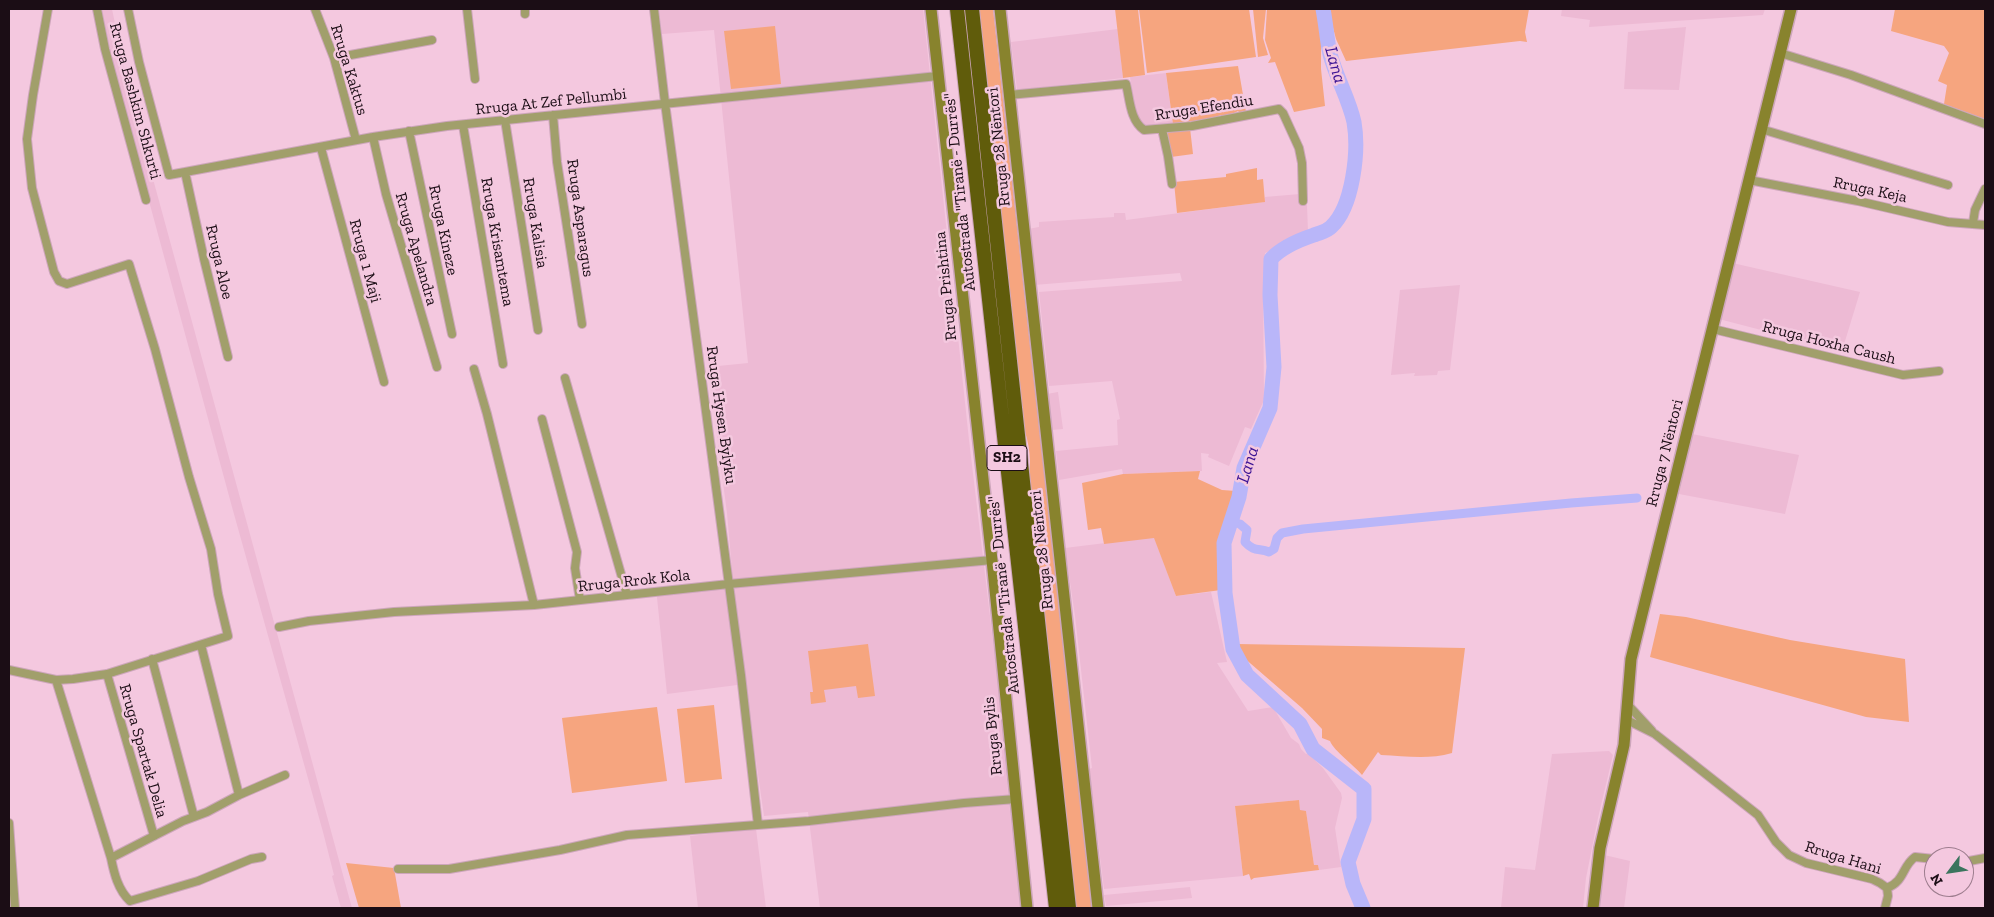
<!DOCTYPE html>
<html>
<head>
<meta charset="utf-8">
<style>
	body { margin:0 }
	#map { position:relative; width:1994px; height:917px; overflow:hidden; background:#f4c8df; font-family:"Zilla Slab",serif }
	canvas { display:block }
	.frame { position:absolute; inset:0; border:10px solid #1b0d15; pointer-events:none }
	.north { position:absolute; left:1924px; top:847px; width:50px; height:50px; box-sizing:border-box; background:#f4c8df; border:1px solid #9d7d8e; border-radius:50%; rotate:239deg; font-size:14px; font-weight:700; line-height:20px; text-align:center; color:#1b0d15 }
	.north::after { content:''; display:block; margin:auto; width:18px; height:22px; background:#3b755e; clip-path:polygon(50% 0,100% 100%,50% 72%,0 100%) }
</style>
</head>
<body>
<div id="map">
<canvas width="1994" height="917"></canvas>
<div class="frame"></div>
<div class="north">N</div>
</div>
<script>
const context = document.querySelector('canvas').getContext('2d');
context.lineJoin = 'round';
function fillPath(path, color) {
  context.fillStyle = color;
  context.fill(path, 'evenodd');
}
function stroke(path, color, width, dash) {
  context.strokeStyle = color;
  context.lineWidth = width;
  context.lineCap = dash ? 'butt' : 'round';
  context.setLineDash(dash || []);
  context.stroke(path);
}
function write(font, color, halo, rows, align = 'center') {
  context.font = font + ' "Zilla Slab",serif';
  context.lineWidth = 5;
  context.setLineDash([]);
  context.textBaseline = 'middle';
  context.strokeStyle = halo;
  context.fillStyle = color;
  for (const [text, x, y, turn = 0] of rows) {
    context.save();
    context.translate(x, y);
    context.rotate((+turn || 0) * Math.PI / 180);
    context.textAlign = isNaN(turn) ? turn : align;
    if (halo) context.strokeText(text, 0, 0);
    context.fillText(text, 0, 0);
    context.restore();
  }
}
const built = new Path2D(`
	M102,9H112L129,91L352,908H341L332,876L334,875L323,832L232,507L127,120L113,65Z
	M659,9H923L969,440L998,683L1009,803L1021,908H820L808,812L764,816L745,684L667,694L656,588L733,581L727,513L708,367L748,363L714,30L662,34Z
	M1562,9H1765L1763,15L1589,27L1590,20L1561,16Z
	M1686,27L1679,90L1624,89L1628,32Z
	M1118,29L1123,78L1017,90L1011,42Z
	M1166,73L1173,124L1150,127L1144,125L1137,119L1130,77Z
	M1300,194V205H1307L1308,232L1286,240L1278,248L1265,253L1263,286L1264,400L1251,429L1245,427L1229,466L1208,457L1209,454L1201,453L1202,471H1200L1123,474L1122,469L1059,480L1056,451L1118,445L1117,420L1120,419L1112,381L1049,386L1039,292L1182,281L1180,273L1034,285L1028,229L1039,227V222L1114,217V213H1125L1126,220L1264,202L1265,197Z
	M1728,262L1860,292L1842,351L1715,318Z
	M1460,285L1450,370L1438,371L1437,375L1414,376L1415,373L1391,375L1400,290Z
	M1058,392L1063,429L1052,430L1047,394Z
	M1692,434L1799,455L1785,514L1679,494Z
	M1154,537L1176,596L1211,592L1227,662L1217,663L1248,711L1273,707L1291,738L1299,744L1301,749L1306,754L1308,753L1323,768L1341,793L1342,798L1335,828L1341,867L1319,870L1318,865H1314L1306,811H1300L1299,800L1235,806L1243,876L1104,889L1089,769L1092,768L1075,616L1065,548Z
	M1609,751L1613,755L1598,818L1586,878L1583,908H1501L1505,867L1535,870L1552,754Z
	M756,829L766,908H698L690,836Z
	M1600,854L1630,861L1624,908H1593Z
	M1190,887L1192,898L1106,906L1104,895Z`);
const green = new Path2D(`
	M976,9H993L1092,908H1075L1028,483C1032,465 1030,442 1022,424Z
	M1115,9H1138L1145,75L1123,78Z
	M1139,9H1249L1256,57L1147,73Z
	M1253,9H1266L1263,38L1268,55L1258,57Z
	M1267,9H1318L1321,25V69L1325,106L1294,112L1275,62L1268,63L1271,58L1265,40Z
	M1328,9H1529L1525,32L1527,42L1520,41L1346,61L1336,39Z
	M1895,9H1985V119L1944,104L1947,85L1938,81L1949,53L1944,46L1891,31Z
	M775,26L781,84L731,89L724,31Z
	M1238,66L1246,112L1241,114L1238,111L1234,113V115L1222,117L1221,115L1209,119L1173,124L1166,73Z
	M1190,128L1193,154L1171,157L1166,135L1169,132Z
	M1257,168V180L1263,179L1265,202L1177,213L1174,182L1226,177V174Z
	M1200,471L1198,479L1222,490L1236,491L1220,541L1221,590L1176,596L1154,538L1104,544L1101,528L1088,530L1082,483L1123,474Z
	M1660,614L1686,617L1790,640L1905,659L1909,722L1866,717L1650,657Z
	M868,644L875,696L858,698L856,686L824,690L826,702L811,704L810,692H813L808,651Z
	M1237,644L1465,648L1452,753C1428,760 1405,756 1381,755L1378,752L1362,775C1354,765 1334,751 1330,741L1322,738V729L1302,708L1243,657Z
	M714,705L722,779L685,783L677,709Z
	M657,707L667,781L572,793L562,718Z
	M1299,800L1300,810L1306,811L1314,865H1318L1319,870L1254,878L1251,880L1249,874L1243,876L1235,806Z
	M346,863L394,868L401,908H359Z`);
const canal = new Path2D(`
	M1232,522L1240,524L1247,530L1245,542C1254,552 1259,548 1269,552L1274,549L1277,538L1282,533L1303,529L1571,503L1637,498`);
const river = new Path2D(`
	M1323,9C1326,24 1327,40 1330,54C1336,77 1349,99 1354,122C1359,151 1353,207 1331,227C1326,232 1321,232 1314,235C1299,240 1282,247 1271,259L1270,295L1274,367L1270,408L1244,468L1239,497L1224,543L1225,593L1233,649L1247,675L1300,724L1313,749L1364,789V819L1348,862L1353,884L1363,908`);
const minor = new Path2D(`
	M97,9L105,49L146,200
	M128,9L139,62L169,175L373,137L447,126L938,76
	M315,9L334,58L356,140
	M467,9L475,79
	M525,9V14
	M654,9L665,103L741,675L758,825
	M1780,53L1851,75L1985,124
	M334,58L432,40
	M1009,95L1126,84C1130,100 1130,120 1144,130L1192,126L1279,109L1283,113L1299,148L1302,163L1303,201
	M553,115L557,162L582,324
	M505,120L538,330
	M463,125L503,364
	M1162,129L1168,156L1172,184
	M1761,129L1948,185
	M409,131L452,334
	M373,137L386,194L437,367
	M321,148L384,382
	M185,172L204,259L228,357
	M1749,180L1858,201L1948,222L1985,225
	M1973,223L1975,210L1985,189
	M1713,329L1903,375L1939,371
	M474,369L487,414L534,605
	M565,378L627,595
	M542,419L577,552L575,568L580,600
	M279,627L309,621L394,612L534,605L729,584L992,560
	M201,645L239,795
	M152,659L194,817
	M9,670L56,680L73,679L107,674L228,636L218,594L211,549L189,477L155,349L129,264L67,284L59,281L54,272L32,188L27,139L33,95L48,9
	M107,674L154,836
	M56,680L111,858C114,873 118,890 130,901L198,881L251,859L262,857
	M1628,705L1652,731
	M1627,720L1655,734L1758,815L1776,842L1789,855L1806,863L1872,879L1880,883L1887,888
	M9,823L15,908
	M111,858L183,821L207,812L239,795L285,775
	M1964,862L1985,858
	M398,869H449L560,850L627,835L809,821L964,803L1016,799
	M1887,888C1905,881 1902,866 1915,857L1934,859
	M1885,908L1888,896L1887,888`);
const secondary = new Path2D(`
	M931,9L992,560L1027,908
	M1000,9L1098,908
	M1593,908L1600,848L1624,745L1631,659L1791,9`);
const motorway = new Path2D(`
	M957,9L1056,908
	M972,9L1069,908`);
const shields = [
	[1007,458,40]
];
const shieldNames = [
	["SH2",1007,458]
];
const streetNames = [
	["Rruga Kaktus",349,70,73],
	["Rruga Bashkim Shkurti",135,101,75],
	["Rruga At Zef Pellumbi",551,102,-6],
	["Rruga Efendiu",1204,108,-9],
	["Rruga 28 Nëntori",999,147,-96],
	["Rruga Keja",1870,190,12],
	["Autostrada \"Tiranë - Durrës\"",960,192,-96],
	["Rruga Asparagus",580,218,82],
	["Rruga Kalisia",535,223,81],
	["Rruga Kineze",443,230,78],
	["Rruga Krisamtema",497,242,80],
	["Rruga Apelandra",416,249,74],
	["Rruga 1 Maji",365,261,75],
	["Rruga Aloe",219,262,77],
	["Rruga Prishtina",946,286,-96],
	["Rruga Hoxha Caush",1829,343,14],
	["Rruga Hysen Bylyku",721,415,82],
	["Rruga 7 Nëntori",1665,453,-76],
	["Rruga 28 Nëntori",1042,550,-96],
	["Rruga Rrok Kola",634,581,-6],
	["Autostrada \"Tiranë - Durrës\"",1004,595,-96],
	["Rruga Bylis",993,736,-96],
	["Rruga Spartak Delia",143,751,74],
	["Rruga Hani",1843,858,17]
];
const waterNames = [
	["Lana",1335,65,74],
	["Lana",1248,465,-73]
];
fillPath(built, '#edbad4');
fillPath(green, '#f6a57f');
stroke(canal, '#b9b6f9', 9);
stroke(river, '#b9b6f9', 15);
stroke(minor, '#cda6bb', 10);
stroke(secondary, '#cda6bb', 14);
stroke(motorway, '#cda6bb', 16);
stroke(minor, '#a19f6b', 8);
stroke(secondary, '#88832d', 11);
stroke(motorway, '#605c0b', 14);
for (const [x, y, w] of shields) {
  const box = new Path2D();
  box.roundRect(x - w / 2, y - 12.5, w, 25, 4);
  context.fillStyle = '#f4c8df';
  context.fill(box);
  stroke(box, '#1b0d15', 1);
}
write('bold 15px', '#1b0d15', null, shieldNames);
write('16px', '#1b0d15', '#f4c8df', streetNames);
write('italic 18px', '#3b1294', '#f4c8df', waterNames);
</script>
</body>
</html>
